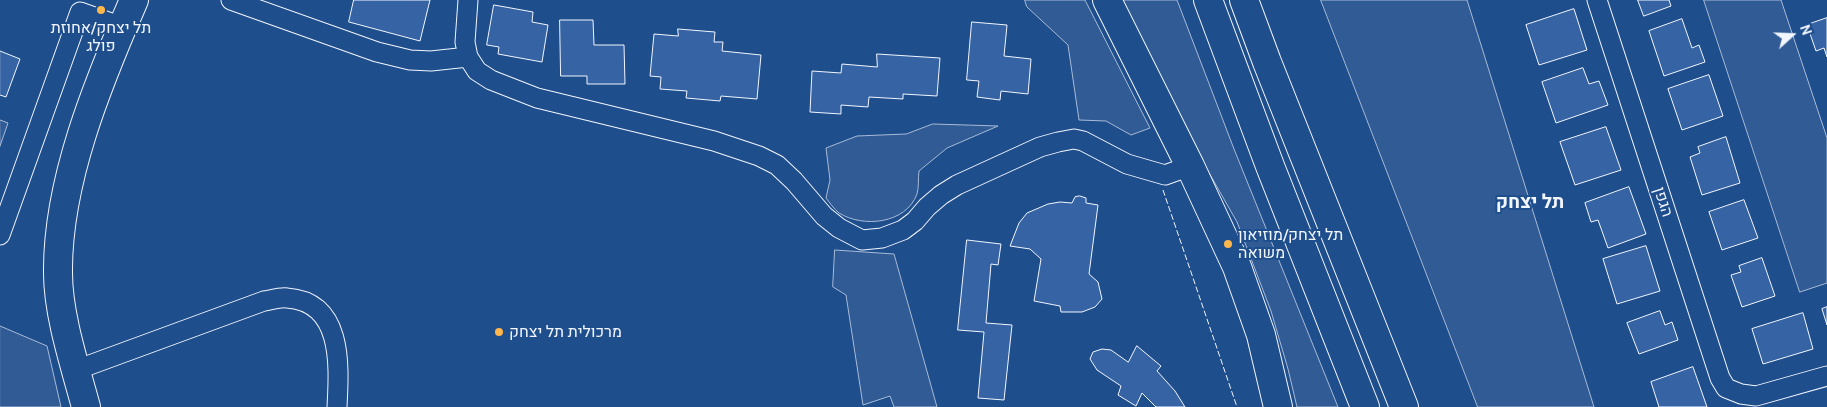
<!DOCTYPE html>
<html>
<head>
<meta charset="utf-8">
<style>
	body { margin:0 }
	#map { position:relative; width:1827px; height:407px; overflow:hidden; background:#1f4e8c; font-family:Cabin,sans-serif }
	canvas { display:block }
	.north { position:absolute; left:1767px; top:10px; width:50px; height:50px; -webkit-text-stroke:4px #1f4e8c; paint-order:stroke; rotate:70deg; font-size:14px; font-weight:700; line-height:20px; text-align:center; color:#f2f6ff }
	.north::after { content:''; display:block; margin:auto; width:18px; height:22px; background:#f2f6ff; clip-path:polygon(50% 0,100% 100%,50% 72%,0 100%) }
</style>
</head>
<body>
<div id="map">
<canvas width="1827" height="407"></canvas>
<div class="north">N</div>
</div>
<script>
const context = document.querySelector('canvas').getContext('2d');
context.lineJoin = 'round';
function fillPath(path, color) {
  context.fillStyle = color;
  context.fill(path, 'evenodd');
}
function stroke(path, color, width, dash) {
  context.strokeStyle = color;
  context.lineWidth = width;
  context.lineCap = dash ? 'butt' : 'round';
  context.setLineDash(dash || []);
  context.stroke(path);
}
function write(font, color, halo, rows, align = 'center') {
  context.font = font + ' Cabin,Heebo,sans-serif';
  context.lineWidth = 4;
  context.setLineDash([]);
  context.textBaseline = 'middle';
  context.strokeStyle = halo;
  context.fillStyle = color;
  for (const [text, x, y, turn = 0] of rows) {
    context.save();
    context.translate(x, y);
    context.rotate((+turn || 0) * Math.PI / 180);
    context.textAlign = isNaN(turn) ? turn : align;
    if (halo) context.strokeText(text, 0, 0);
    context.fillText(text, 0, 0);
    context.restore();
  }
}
const green = new Path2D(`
	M1025,0H1085L1150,128L1131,135L1106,121L1079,120L1068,45L1027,7Z
	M1118,0H1177L1234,149L1338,407H1297L1288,369L1271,311L1237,222L1204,164L1165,86Z
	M1321,0H1467L1594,407H1478Z
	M1704,0H1781L1827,138V283L1800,292Z
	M0,120L8,123L0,146Z
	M933,124L998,126L947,148L919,171C918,178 919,188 917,194C906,224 863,228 839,213C834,209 830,203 826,198L830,180L826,148L857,136L906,134Z
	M835,250L894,254L937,407H894L890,396L863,405L846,295L833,287Z
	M0,326L47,346L61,407H0Z`);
const building = new Path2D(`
	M354,0H430L420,41L349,22Z
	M1638,0H1669L1671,6L1644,16Z
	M494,5L533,12L532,22L548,25L542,62L498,54L499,47L487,45Z
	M1574,9L1587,50L1539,65L1526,25Z
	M1827,18V57L1824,48L1816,51L1807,25Z
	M1682,19L1692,48L1699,45L1705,62L1664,76L1649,31Z
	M560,20H593L594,45H624L625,84H587V76H561Z
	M972,22L1007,25L1004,56L1031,59L1028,94L1001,91L1000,100L977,97L979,81L967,80Z
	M678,29L715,32L714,42H723L722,51L761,55L757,99L721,96L720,101L686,98L687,91L660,89L661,77L650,76L654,34L678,36Z
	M0,51L20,59L6,97L0,95Z
	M877,54L940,58L937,96L903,94V99L869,97L868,107L841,105V114L810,112L812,71L841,73L842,64L877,67Z
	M1583,68L1589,84L1599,81L1608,105L1556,123L1542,82Z
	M1709,75L1723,116L1682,130L1668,89Z
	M1606,127L1621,170L1575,185L1560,142Z
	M1726,137L1740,183L1702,195L1690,157L1700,153L1698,147Z
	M1629,187L1646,234L1608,248L1598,220L1591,222L1585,203Z
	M1080,196L1086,198V203L1098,205L1089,274L1098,282L1102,299L1095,307L1082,312H1061L1060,306L1034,301L1041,259L1030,249L1010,246L1019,223L1027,213L1048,204L1060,202L1072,203L1075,197Z
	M1744,200L1758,238L1722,250L1709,212Z
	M967,240L1001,244L998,265L991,264L986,323L1012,325L1004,400L978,398L984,332L958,330Z
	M1646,246L1660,291L1617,304L1603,259Z
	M1762,258L1775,296L1742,307L1731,275L1741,272L1739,266Z
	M1827,307V325L1822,309Z
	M1660,311L1665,325L1672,322L1678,340L1639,354L1627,323Z
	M1803,313L1813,349L1763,364L1752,329Z
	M1137,346L1161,366L1157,371L1175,391L1185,407H1156L1142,393L1136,406L1118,395L1121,386L1097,370L1090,359L1093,352L1102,349L1111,350L1128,362Z
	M1693,367L1707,407H1659L1651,382Z`);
const street = new Path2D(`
	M231,0L377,52L410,60L431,61L468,57
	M468,0L465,42L468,57L477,71L491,80L537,98L714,141L759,156L777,165L794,181L824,216L839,228L862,240L882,238L903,230L915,221L927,207L941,195L957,185L1040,147L1058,142L1074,139L1083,141L1127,164L1165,175L1190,166
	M1597,0L1720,378L1726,388L1741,394L1756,396L1827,376
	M0,235L80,12L122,27
	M76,370L264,301C271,300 280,297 287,298C344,302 339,367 337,407`);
const secondary = new Path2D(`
	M1107,0L1190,166L1237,267L1261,335L1278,407
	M86,407C75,366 58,315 58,273C57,182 98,83 134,0`);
const primary = new Path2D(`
	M1208,0L1270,166L1365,407
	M1244,0L1267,62L1404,407`);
const fence = new Path2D(`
	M1163,190L1237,407`);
const markers = [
	[101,10,5,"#ffb74d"],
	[1228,244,5,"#ffb74d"],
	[499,332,5,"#ffb74d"]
];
const poiNames = [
	["תל יצחק/אחוזת",101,28,"center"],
	["פולג",101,46,"center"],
	["תל יצחק/מוזיאון",1238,235],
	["משואה",1238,253],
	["מרכולית תל יצחק",509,332]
];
const streetNames = [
	["הגפן",1663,202,72]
];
const quarterNames = [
	["תל יצחק",1530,202]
];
fillPath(green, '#305b95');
stroke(green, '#a8bbd7', 1);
fillPath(building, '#3563a3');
stroke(building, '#f2f6ff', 1);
stroke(street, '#f2f6ff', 21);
stroke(secondary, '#f2f6ff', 30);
stroke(primary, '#f2f6ff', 30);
stroke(street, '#1f4e8c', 19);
stroke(secondary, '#1f4e8c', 28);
stroke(primary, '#1f4e8c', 28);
stroke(fence, '#f2f6ff', 1, [6, 2.5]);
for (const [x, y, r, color] of markers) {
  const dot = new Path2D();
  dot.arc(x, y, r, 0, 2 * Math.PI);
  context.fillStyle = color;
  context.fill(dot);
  stroke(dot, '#1f4e8c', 2);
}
write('16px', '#f2f6ff', '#1f4e8c', poiNames, 'left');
write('16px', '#f2f6ff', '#1f4e8c', streetNames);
write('bold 19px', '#f2f6ff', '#1f4e8c', quarterNames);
</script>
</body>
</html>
